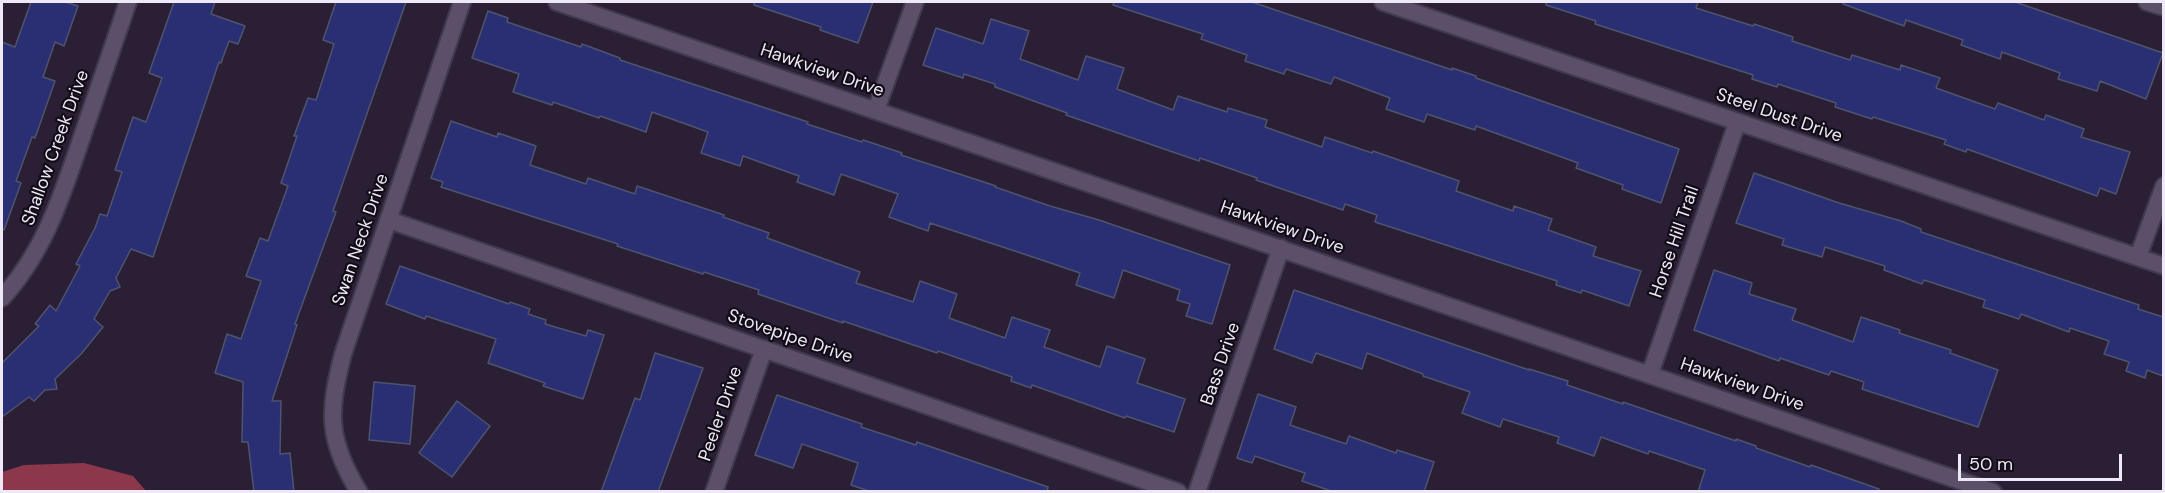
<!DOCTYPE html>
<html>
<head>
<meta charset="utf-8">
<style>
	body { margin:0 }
	#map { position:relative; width:2165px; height:493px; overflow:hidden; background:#2b1f36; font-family:"DM Sans",sans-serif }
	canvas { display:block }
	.frame { position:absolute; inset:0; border:3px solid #efe8f7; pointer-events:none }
	.scale { position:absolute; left:1958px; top:454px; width:164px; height:27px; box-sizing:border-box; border:3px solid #efe8f7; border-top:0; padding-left:8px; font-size:18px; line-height:21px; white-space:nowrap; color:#efe8f7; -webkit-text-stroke:4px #110c16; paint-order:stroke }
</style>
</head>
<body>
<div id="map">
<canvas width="2165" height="493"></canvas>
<div class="frame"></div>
<div class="scale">50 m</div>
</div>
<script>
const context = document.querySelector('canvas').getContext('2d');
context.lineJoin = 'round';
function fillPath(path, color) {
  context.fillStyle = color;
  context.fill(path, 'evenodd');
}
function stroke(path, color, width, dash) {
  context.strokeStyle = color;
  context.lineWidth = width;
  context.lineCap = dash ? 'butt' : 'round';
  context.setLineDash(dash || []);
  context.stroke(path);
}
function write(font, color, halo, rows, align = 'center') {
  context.font = font + ' "DM Sans",sans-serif';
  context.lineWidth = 4.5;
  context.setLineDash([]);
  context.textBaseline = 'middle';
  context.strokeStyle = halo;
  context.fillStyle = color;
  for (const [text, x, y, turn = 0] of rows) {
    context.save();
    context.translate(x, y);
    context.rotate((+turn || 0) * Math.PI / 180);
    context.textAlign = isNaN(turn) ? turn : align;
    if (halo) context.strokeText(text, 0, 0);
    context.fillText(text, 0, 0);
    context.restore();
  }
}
const forest = new Path2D(`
	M84,463L133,476L146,491H2V472L24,465Z`);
const building = new Path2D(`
	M31,2H65L78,6L64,46L55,42L43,77L55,81L35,138L32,137L16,181L21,183L4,230H2V42L15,47Z
	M174,2H215L211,14L245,26L238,44L229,41L221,63L219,62L153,257L131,249L116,278L120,287L110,291L94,319L103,327L81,354L55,379L57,389L45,390L34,401L29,397L2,417V363L39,326L35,324L50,305L56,311L80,266L76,264L95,228L100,214L107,216L122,172L115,170L133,117L146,122L162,78L149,73Z
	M336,2H406L333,211L336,212L295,324L297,325L272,401H281L280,454L290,453L294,492H254L248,442H242L243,382L215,373L227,334L241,339L261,281L246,276L260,238L268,241L288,186L281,183L297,136H294L308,98L316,100L334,44L323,40Z
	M754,2H873L858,43L820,30L821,27L754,5Z
	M1114,2H1252L1452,70V68L1476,76V78L1679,149L1661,203L1622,189L1623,185L1576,168L1578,163L1476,126L1475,130L1427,114L1424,122L1386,109L1390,98L1334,77L1331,84L1286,69L1284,74L1245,61L1247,55L1201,39L1203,34L1113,5Z
	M1546,2H1698L1696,8L1753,26L1754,24L1793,37L1792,41L1850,60L1852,55L1900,70L1901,65L1940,78L1936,88L1995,109L1998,103L2044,120L2046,115L2084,129L2081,137L2130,152L2116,194L2100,188L2097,196L1967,149L1966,152L1944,144L1946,140L1873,117L1872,119L1835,107L1836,103L1778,84L1777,87L1752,79L1753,75L1595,24L1596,21L1546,5Z
	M1843,2H2015L2163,53L2146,99L2100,81L2097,91L2058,79L2060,73L2002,52L2000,59L1961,45L1963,40L1906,20L1904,26L1843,4Z
	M488,11L508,18L507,22L581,47L582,44L620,58V60L808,122L807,124L862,142L863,140L902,153L901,155L996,186L995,187L1050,206L1099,220L1230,265L1212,324L1186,316L1190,304L1177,300L1180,290L1123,270L1114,298L1076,285L1080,273L1033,257L930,223L928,231L889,217L898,194L841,174L834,195L797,182L799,176L743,156L740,166L701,153L708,132L652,112L646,132L600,116L599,118L553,102L552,105L513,92L519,74L472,58Z
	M991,19L1029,31L1020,59L1078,80L1086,56L1124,68L1117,89L1173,110L1178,96L1227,112L1228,108L1267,120L1265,127L1322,147L1325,137L1372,153L1373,151L1459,181L1456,191L1513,211L1514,206L1552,219L1548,230L1596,247L1593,256L1641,271L1629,306L1582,290L1581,293L1556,285L1557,281L1375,222L1377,215L1345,204L1343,210L1256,180L1257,178L1200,158L1199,161L1167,150L1066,115L1067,113L995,87V84L964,74L963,78L923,65L936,28L983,44Z
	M451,121L497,137L498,133L536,146L530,165L586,184L588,178L635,194L637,186L724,215L723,217L769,233L767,238L860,272L856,283L913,302L920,281L957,294L949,318L1005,338L1012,317L1050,330L1044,347L1100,367L1107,346L1145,359L1137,383L1185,399L1174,432L1126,416L1125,418L1032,385L1031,388L1011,381L1012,377L938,351L937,353L843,321V323L758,294L759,290L704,272L703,274L617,246L618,244L441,187L443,182L431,178Z
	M1754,173L1839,203L1901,221L1921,229V232L2121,299L2139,305L2138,309L2163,317V376L2147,370L2145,378L2126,371L2129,362L2104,354L2109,341L2070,328L2069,332L2021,314L2019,319L1983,307L1985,300L1924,280L1922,284L1884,270L1885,266L1825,247L1822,257L1782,245L1784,239L1736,223Z
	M400,266L509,304L510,302L530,309L528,314L546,320L545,324L586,336L588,330L604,335L583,399L543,386L545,383L488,363L496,339L426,316L425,319L386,304Z
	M1714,270L1752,283L1749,294L1796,309L1792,320L1853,342L1861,317L1900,330L1899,333L1951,350L1950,353L1998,370L1978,427L1862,389L1864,382L1831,371L1829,375L1780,358L1779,361L1694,330Z
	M1294,290L1529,370V369L1568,381L1567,385L1623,404V402L1736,441V439L1756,446V448L1810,467L1811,465L1879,489L1878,492H1698L1705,470L1649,451L1648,454L1601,437L1594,456L1557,443L1559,437L1503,419L1500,427L1462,413L1470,392L1423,376V374L1367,353L1362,369L1316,353L1312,363L1274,349Z
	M655,353L703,368L658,492H601L635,398L640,400Z
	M374,382L415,386L410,444L369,440Z
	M1258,394L1296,407L1290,425L1346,444L1349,436L1396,453L1397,450L1434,462L1424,492H1334L1302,481L1305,473L1278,464L1255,456L1252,463L1237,458Z
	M777,395L862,424L861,427L916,445L917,442L1048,487L1047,492H872L851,485L858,463L802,444L793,468L755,455Z
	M457,401L490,426L452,477L419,453Z`);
const minor = new Path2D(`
	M557,2L1993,492
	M1383,2L2164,266
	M2147,2L2164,7
	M876,110L915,2
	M389,220L1178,492
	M2138,257L2164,186
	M2,298C46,250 63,192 84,131C99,88 113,45 128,2
	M1650,374L1737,123
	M359,492C327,439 328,413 343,354L462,2
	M714,492L764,349
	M1197,492L1281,248`);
const streetNames = [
	["Hawkview Drive",822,71,19],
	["Steel Dust Drive",1779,116,19],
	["Shallow Creek Drive",56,148,-70],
	["Hawkview Drive",1282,228,19],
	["Swan Neck Drive",361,240,-71],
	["Horse Hill Trail",1675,242,-71],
	["Stovepipe Drive",790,337,19],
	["Bass Drive",1221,364,-71],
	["Hawkview Drive",1742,385,19],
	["Peeler Drive",721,414,-71]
];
fillPath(forest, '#8c384a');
fillPath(building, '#2a2e72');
stroke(building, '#4e546e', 1.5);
stroke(minor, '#43394d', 20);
stroke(minor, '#5c4f69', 16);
write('18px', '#efe8f7', '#110c16', streetNames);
</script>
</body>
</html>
